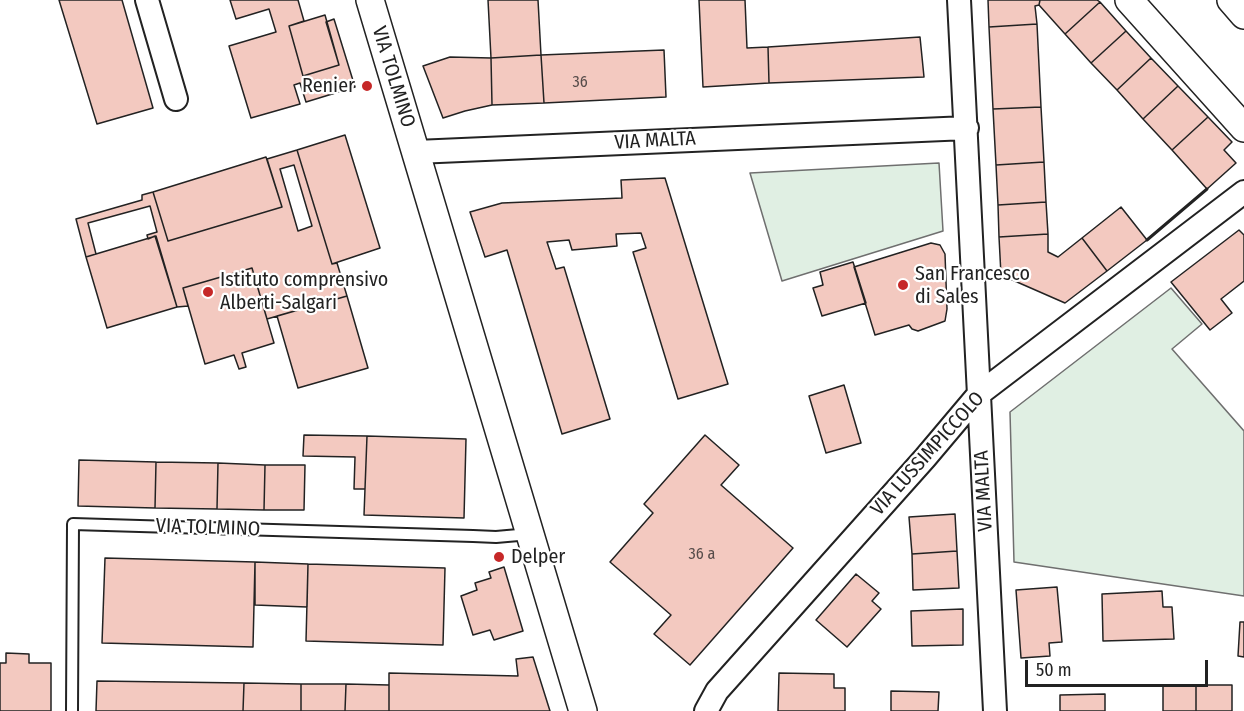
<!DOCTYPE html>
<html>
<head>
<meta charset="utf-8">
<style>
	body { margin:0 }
	#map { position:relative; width:1244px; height:711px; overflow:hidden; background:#fff; font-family:"Fira Sans Condensed",sans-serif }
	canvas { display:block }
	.scale { position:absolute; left:1025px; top:660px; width:183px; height:27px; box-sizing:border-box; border:3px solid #222; border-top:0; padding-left:8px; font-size:18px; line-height:21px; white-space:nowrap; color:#222; -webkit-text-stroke:4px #fff; paint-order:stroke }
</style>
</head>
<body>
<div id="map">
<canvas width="1244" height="711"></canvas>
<div class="scale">50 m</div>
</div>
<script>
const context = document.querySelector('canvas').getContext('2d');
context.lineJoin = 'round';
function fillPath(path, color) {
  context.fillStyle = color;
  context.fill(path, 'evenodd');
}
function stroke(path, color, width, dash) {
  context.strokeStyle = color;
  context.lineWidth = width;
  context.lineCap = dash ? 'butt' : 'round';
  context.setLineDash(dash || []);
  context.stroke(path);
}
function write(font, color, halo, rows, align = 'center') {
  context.font = font + ' "Fira Sans Condensed",sans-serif';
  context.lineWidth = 4.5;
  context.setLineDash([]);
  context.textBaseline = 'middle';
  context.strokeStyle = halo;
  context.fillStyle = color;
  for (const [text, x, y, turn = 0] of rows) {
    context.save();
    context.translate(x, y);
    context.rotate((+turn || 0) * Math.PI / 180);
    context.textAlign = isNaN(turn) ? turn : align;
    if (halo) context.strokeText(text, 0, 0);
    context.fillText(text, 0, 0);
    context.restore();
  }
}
const green = new Path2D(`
	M939,163L943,231L782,281L750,173Z
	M1171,288L1202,324L1172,349L1244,431V596L1014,562L1010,412Z`);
const building = new Path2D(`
	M59,0H122L153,108L97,124Z
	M230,0H298L304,21L289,26L303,76L339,65L326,22L334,19L355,87L306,102L300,83L294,85L300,104L251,118L229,46L276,32L269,9L236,19Z
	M488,0H538L541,55L491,58Z
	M699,0H745L747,48L768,47L769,83L703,87Z
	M988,0H1040L1039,5L1035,6L1037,24L989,27Z
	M1040,0H1097L1100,2L1065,34L1039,5Z
	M1100,2L1126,31L1091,63L1065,34Z
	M325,15L339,65L303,76L289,26Z
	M1037,24L1041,107L993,109L989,27Z
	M1126,31L1151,58L1117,90L1091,63Z
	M920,37L924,77L769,83L768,47Z
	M664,50L666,97L544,103L541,55Z
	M541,55L544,103L492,105L491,58Z
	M450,57L491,58L492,105L465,111L443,118L423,66Z
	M1151,58L1178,86L1143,119L1117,90Z
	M1178,86L1208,117L1172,150L1143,119Z
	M1041,107L1044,162L996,165L993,109Z
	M1208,117L1232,142L1224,150L1236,163L1207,189L1172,150Z
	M345,135L380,248L332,264L297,150Z
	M297,150L332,264L337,263L347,296L267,319L252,268L183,288L188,306L177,307L155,236L148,239L147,235L157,232L150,206L88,223L96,254L86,257L76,219L142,200V195L153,192L168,241L282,207L267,159ZM294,165L312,226L298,231L280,169Z
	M266,157L282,207L168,241L153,192Z
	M1044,162L1046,202L998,205L996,165Z
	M665,178L728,384L678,399L633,252L646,248L641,233L616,234L617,246L572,250L569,240L547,242L556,269L564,267L610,419L562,434L507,250L485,257L470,212L502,203L622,198L621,180Z
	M1046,202L1048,234L999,237L998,205Z
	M1121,207L1147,240L1107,271L1082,238Z
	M1239,230L1244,235V281L1221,299L1232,313L1210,330L1171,282Z
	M1048,234V252L1058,257L1082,238L1107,271L1065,303L1001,275L999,237Z
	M156,236L177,307L107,328L86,257Z
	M931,243L940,245L945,254L947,309L945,321L918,331L912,329L909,325L875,335L854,267Z
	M853,262L866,303L822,316L813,288L823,285L820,272Z
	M252,268L274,343L242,353L246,367L239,369L234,355L205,364L183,288Z
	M347,296L368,368L298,388L277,316Z
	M844,385L861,443L826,453L809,396Z
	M304,435L367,436L365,489H354L355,457L303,456Z
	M705,435L739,465L721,485L793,548L690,665L654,634L671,615L610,562L653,513L644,504Z
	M367,436L466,439L464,518L364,515Z
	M79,460L156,462L155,508L78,506Z
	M156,462L218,463L217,509L155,508Z
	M218,463L265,465L264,510L217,509Z
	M265,465H305L304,510H264Z
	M955,514L957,551L912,554L909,517Z
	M957,551L959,588L913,590L912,554Z
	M105,558L255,562L253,647L102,643Z
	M255,562L308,564L307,607L255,605Z
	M308,564L445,568L443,645L306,641Z
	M504,567L523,631L494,640L490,630L473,635L461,596L477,590L475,583L491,578L489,572Z
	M856,574L879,593L872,601L881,609L847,647L816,620Z
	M1057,587L1062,642L1049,643L1050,656L1021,658L1016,590Z
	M1162,591L1163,607H1172L1174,639L1103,641L1102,594Z
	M963,609V645L912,646L911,611Z
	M1240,622H1244V657L1238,656Z
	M6,653L29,654V663H51V711H0V663H6Z
	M533,657L550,711H389V673L518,676L516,659Z
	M779,673L834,674V688H845V711H778Z
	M97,681L244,683L243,711H96Z
	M244,683L301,684V711H243Z
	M301,684H346L345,711H301Z
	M346,684L389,685V711H345Z
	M1163,685H1196V711H1163Z
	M1196,685H1232V711H1196Z
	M891,691L939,692L938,711H891Z
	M1105,694V711H1060V695Z`);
const service = new Path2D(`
	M72,711L73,524L473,536L496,537L530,534`);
const minor = new Path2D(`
	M147,0L176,99
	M959,0L995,711
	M416,152L967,128
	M706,711L717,691L925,458L979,394L1244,192`);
const tertiary = new Path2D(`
	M370,0L583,711
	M1129,0L1244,128
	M1231,0L1244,15`);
const wall = new Path2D(`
	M1147,240L1207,189`);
const markers = [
	[367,86,6,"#c62828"],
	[903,285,6,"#c62828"],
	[208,292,6,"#c62828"],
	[499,557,6,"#c62828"]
];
const numberNames = [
	["36",580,83],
	["36 a",702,555]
];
const streetNames = [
	["VIA TOLMINO",393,77,73],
	["VIA MALTA",655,141,-3],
	["VIA LUSSIMPICCOLO",928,454,-48],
	["VIA MALTA",984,491,-93],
	["VIA TOLMINO",208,528,2]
];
const poiNames = [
	["Renier",355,86,"right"],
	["San Francesco",915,274],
	["di Sales",915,297],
	["Istituto comprensivo",220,280],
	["Alberti-Salgari",220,303],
	["Delper",511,557]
];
fillPath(green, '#e0efe3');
stroke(green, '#6f6f6f', 1.5);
fillPath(building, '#f3c9c0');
stroke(building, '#222', 1.5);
stroke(service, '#222', 14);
stroke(minor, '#222', 26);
stroke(tertiary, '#222', 30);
stroke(service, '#fff', 10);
stroke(minor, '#fff', 22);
stroke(tertiary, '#fff', 27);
stroke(wall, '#222', 3);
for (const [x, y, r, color] of markers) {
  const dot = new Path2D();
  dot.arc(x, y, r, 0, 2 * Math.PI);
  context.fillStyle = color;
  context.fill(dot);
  stroke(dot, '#fff', 2);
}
write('16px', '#564c4a', null, numberNames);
write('20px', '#222', '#fff', streetNames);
write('20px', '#222', '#fff', poiNames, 'left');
</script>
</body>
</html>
